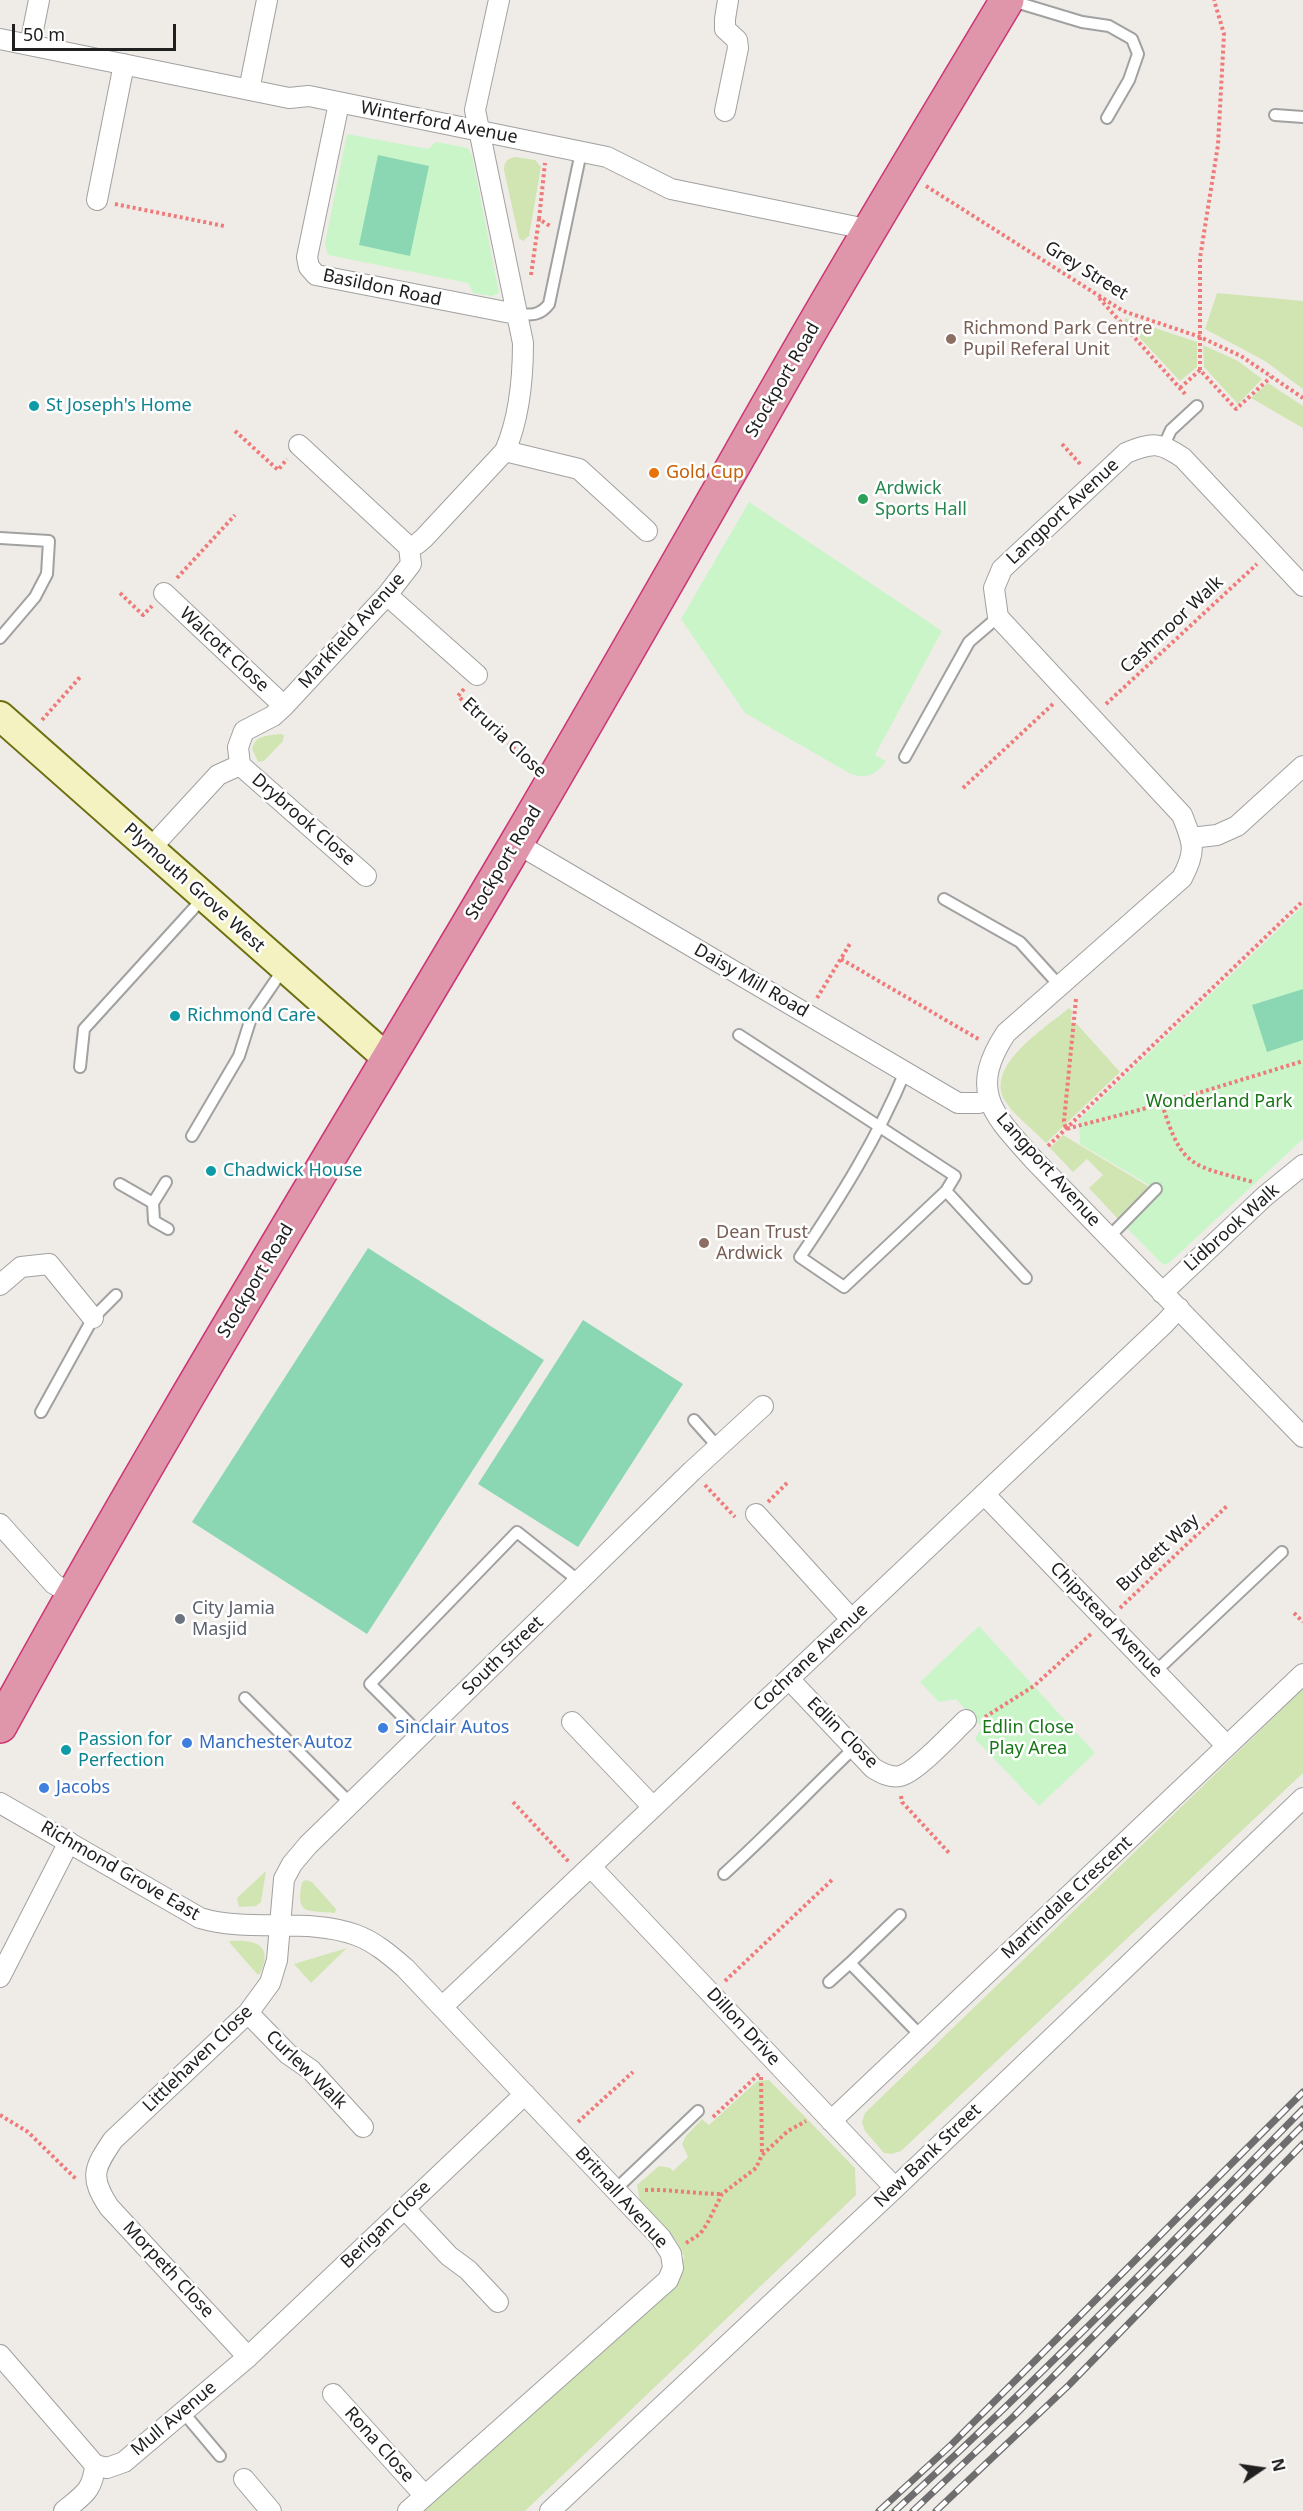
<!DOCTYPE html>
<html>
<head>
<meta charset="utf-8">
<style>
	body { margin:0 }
	#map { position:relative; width:1303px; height:2511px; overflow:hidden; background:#efece7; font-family:"Noto Sans",sans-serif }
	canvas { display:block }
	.north { position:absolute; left:1231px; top:2439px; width:60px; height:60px; -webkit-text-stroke:4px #fff; paint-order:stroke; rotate:77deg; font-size:16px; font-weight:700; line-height:24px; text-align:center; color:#202020 }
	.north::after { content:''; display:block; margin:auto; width:21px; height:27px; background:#202020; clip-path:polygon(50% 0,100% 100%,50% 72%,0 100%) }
	.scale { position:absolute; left:12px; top:24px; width:164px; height:27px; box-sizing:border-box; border:3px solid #202020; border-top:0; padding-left:8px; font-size:18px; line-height:21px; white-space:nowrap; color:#202020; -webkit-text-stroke:4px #fff; paint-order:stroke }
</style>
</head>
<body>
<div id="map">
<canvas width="1303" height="2511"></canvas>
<div class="north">N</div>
<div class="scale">50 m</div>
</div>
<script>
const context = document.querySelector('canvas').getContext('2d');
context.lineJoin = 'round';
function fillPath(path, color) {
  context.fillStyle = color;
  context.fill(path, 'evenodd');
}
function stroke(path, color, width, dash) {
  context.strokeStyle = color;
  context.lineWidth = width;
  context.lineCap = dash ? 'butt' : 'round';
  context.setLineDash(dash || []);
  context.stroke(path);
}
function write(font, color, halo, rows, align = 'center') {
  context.font = font + ' "Noto Sans",sans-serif';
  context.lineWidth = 5;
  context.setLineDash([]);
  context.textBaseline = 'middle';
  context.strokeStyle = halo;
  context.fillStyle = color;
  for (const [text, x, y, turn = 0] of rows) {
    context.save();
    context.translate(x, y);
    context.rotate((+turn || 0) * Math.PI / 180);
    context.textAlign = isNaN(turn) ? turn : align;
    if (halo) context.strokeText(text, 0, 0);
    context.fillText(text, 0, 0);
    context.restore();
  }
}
const grass = new Path2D(`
	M516,157L535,160L541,167L529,236L523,241L519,238L504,170C504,161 508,158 516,157Z
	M1217,293L1303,301V389L1265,361L1205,329Z
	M1125,318L1197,342V367L1180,381L1125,322Z
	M1203,345L1238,361L1262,379L1238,404L1204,367Z
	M1268,383L1303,406V428L1251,398Z
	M281,734L284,735L283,741L264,761L258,762L252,749C256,734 268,736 281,734Z
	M1069,1008L1072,1011L1071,1023H1076L1120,1072L1046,1143C1033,1129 1013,1115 1004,1099C986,1064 1047,1027 1069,1008Z
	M1063,1135L1151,1188L1119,1220L1089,1188L1103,1175L1087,1159L1073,1172L1050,1148Z
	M1303,1689V1773L901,2151L891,2154L884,2153L865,2131L862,2122L865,2113Z
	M266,1871L261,1902L256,1906L239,1907L237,1898Z
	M306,1880L312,1882L336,1909L335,1913C307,1910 295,1916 302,1882Z
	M231,1941C255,1940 274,1944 260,1974H257L229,1942Z
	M347,1948L311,1983L294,1964Z
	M769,2080L855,2168L856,2195L525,2511H421L681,2272L684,2256L677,2242L640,2201L637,2185L659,2166L670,2168L673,2171L688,2157L682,2144L686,2136L702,2119L709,2125L757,2081Z`);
const park = new Path2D(`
	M347,134L428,149L436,142L468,148L472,155L499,293L492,296L473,293L468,283L328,255L325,243Z
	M749,502L942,631L875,755L886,761C876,775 865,780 849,773L745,713L681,619Z
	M1303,906V1139L1170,1262L1165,1265L1161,1263L1126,1227L1159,1191L1080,1144L1079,1120Z
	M979,1626L1095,1753L1039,1806L975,1739L982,1727L956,1699L939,1702L920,1682Z`);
const pitch = new Path2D(`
	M378,155L429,166L410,256L359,245Z
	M1303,989V1040L1267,1052L1252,1005Z
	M368,1248L544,1360L367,1634L192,1522Z
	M583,1320L683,1384L578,1547L478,1484Z`);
const path = new Path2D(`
	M926,186L1123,311L1200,337L1241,356L1303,398
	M115,204L224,226
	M539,219L545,163
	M531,275L539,219L550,226
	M1099,298L1186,395
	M1200,370V258L1218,145L1224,34L1214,0
	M1180,388L1200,370L1236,409L1271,377
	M235,431L278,470L287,459
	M1062,444L1082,466
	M177,578L235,515
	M120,593L143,615L152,606
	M464,689L458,696L531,764
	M1106,704L1257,564
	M42,720L81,676
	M963,788L1053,704
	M841,959L980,1040
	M817,998L851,942
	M1076,999L1064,1121L1066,1129L1162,1104L1303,1061
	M1162,1104C1182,1169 1192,1165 1253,1182
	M1048,1146L1303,901
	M705,1485L735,1517
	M768,1502L787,1483
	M1120,1608L1228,1505
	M1294,1613L1303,1622
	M985,1717L1034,1686L1092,1633
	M901,1796L902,1802L950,1854
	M513,1802L569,1862
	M725,1981L833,1879
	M761,2077L762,2154
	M0,2115L28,2132L76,2179
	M713,2117L760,2073
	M578,2122L633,2072
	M645,2190C671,2189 696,2194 722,2194
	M686,2243L700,2234L707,2224L722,2194L756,2168L762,2155L788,2131L806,2121`);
const lane = new Path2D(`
	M1009,0L1082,22L1109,26L1132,39L1138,54L1129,80L1107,118
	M1275,115L1303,117
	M516,314C531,315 540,316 549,304L581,152
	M1164,445L1171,430L1197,406
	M0,538L49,541L47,574L35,597L0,638
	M905,757L969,642L998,617
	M944,899L1020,942L1059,985
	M739,1035L955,1176L946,1191L844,1287L800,1257C840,1198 877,1139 905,1072
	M80,1067L84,1029L204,897
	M192,1136L239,1056L252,1015L284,968
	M166,1182L153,1203L154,1221L168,1229
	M120,1184L153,1203
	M946,1191L1026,1278
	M1109,1237L1156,1189
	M41,1412L93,1318L116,1295
	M694,1420L718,1447
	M1155,1672L1282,1552
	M245,1698L351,1804
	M421,1735L370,1684L517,1532L579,1581
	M724,1874C769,1833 810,1790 854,1748
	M900,1915L850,1963L921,2036
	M829,1982L850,1963
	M616,2189L698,2111
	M183,2412L220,2456`);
const street = new Path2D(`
	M0,39L289,98L309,96L607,157L671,189L871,230
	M30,45L39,0
	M249,90L267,0
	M339,103L307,257L309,267L316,275L516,314
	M725,111L738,48L737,40L725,29V19L728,0
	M97,200L124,64
	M299,445L409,547
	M505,451L579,469L647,531
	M1303,586L1183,458C1160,442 1153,442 1126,453L1002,569L994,588L998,617L1182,815C1193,843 1197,850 1182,878L1006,1033C967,1092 994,1115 1034,1160L1303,1437
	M164,593L284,706
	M387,595L477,675
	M240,765L366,876
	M1191,838L1217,835L1237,826L1303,766
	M516,843L958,1103H979L989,1100
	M150,849L218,775L240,765L238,747L244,731L273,716L284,706L387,595L411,564L409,547L417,544L424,538L505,451C519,419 523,379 523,343L475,110L499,0
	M0,1285L21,1267L49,1264L93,1318
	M1162,1293L1265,1196L1303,1165
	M984,1494L1227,1746
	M756,1514L852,1620
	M0,1524L54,1584L72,1594
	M789,1679L873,1768C881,1773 890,1778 900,1776C916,1773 953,1732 966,1720
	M572,1722L653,1807
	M0,1803L200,1918C250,1933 307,1917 356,1935C375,1942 390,1955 405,1968L661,2238L671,2254L673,2268L668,2280L408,2511
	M591,1867L895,2188
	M0,1977L69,1842
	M442,2007L1164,1324L1179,1308
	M248,2013L288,2054L311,2070L363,2127
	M831,2121L1303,1674
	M404,2208L449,2256L468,2270L498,2302
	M0,2355L95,2465
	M248,2357L109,2207C89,2177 94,2168 113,2140L248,2013L270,1983L277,1960L284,1879L292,1864L308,1845L692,1471L763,1406
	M333,2394L425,2496
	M244,2479L271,2511
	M64,2511C83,2495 93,2491 95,2465L107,2468L124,2462L248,2357L525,2094
	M550,2511L895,2188L1303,1798`);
const secondary = new Path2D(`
	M0,716L388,1059`);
const highway = new Path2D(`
	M0,1726C164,1426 344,1136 517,842C605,692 691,540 777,389C851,258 930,129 1007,0`);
const rail = new Path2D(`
	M879,2511L951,2445L1303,2092
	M895,2511C1036,2382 1169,2245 1303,2109
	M913,2511L1013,2417L1303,2125
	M936,2511L1069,2385L1303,2144`);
const markers = [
	[951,339,6,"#8d6e63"],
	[34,406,6,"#0f9aa8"],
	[654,473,6,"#e8710a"],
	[863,499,6,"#2e9e5b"],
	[175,1016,6,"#0f9aa8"],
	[211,1171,6,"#0f9aa8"],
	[704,1243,6,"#8d6e63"],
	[180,1619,6,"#6b7280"],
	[383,1728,6,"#3f7fe0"],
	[187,1743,6,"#3f7fe0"],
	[66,1750,6,"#0f9aa8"],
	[44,1788,6,"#3f7fe0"]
];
const streetNames = [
	["Winterford Avenue",439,123,11],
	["Grey Street",1086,271,32],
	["Basildon Road",382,288,12],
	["Stockport Road",783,380,-60],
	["Langport Avenue",1063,512,-43],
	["Cashmoor Walk",1172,625,-43],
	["Markfield Avenue",352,631,-48],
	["Walcott Close",224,650,43],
	["Etruria Close",504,738,43],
	["Drybrook Close",303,820,41],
	["Stockport Road",504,863,-59],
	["Plymouth Grove West",194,888,42],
	["Daisy Mill Road",751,981,30],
	["Langport Avenue",1048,1170,48],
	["Lidbrook Walk",1232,1228,-42],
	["Stockport Road",256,1281,-59],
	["Burdett Way",1158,1553,-43],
	["Chipstead Avenue",1106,1620,46],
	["South Street",503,1656,-44],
	["Cochrane Avenue",811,1658,-43],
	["Edlin Close",842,1733,45],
	["Richmond Grove East",120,1871,30],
	["Martindale Crescent",1067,1898,-43],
	["Dillon Drive",743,2027,47],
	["Littlehaven Close",198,2059,-44],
	["Curlew Walk",306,2070,44],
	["New Bank Street",928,2156,-44],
	["Britnall Avenue",621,2198,48],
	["Berigan Close",386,2225,-44],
	["Morpeth Close",168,2270,47],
	["Mull Avenue",174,2419,-40],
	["Rona Close",379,2445,48]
];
const educationNames = [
	["Richmond Park Centre",963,329],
	["Pupil Referal Unit",963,350],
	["Dean Trust",716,1233],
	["Ardwick",716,1254]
];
const cultureNames = [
	["St Joseph's Home",46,406],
	["Richmond Care",187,1016],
	["Chadwick House",223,1171],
	["Passion for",78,1740],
	["Perfection",78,1761]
];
const foodNames = [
	["Gold Cup",666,473]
];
const leisureNames = [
	["Ardwick",875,489],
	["Sports Hall",875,510]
];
const parkNames = [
	["Wonderland Park",1219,1102],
	["Edlin Close",1028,1728],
	["Play Area",1028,1749]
];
const worshipNames = [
	["City Jamia",192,1609],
	["Masjid",192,1630]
];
const shopNames = [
	["Sinclair Autos",395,1728],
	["Manchester Autoz",199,1743],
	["Jacobs",56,1788]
];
fillPath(grass, '#d0e5b2');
fillPath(park, '#c9f5c9');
fillPath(pitch, '#8cd7b3');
stroke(lane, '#a1a1a1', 14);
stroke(street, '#a1a1a1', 22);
stroke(secondary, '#6d6f0f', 32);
stroke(highway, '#cc3677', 36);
stroke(path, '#ee7b7a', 4, [3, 3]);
stroke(lane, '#fff', 10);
stroke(street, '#fff', 20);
stroke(secondary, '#f4f2c0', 28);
stroke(highway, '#df96ab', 33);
stroke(rail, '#6e6e6e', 7);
stroke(rail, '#fff', 4.5, [14]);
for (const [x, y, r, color] of markers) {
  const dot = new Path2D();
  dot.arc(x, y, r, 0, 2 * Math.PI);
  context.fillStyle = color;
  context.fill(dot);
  stroke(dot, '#fff', 2);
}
write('18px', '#202020', '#fff', streetNames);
write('18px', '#785e54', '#fff', educationNames, 'left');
write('18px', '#0d838f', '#fff', cultureNames, 'left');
write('18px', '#c56008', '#fff', foodNames, 'left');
write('18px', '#27864d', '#fff', leisureNames, 'left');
write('18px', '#177616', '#fff', parkNames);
write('18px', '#5b616d', '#fff', worshipNames, 'left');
write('18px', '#366cbe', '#fff', shopNames, 'left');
</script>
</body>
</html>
